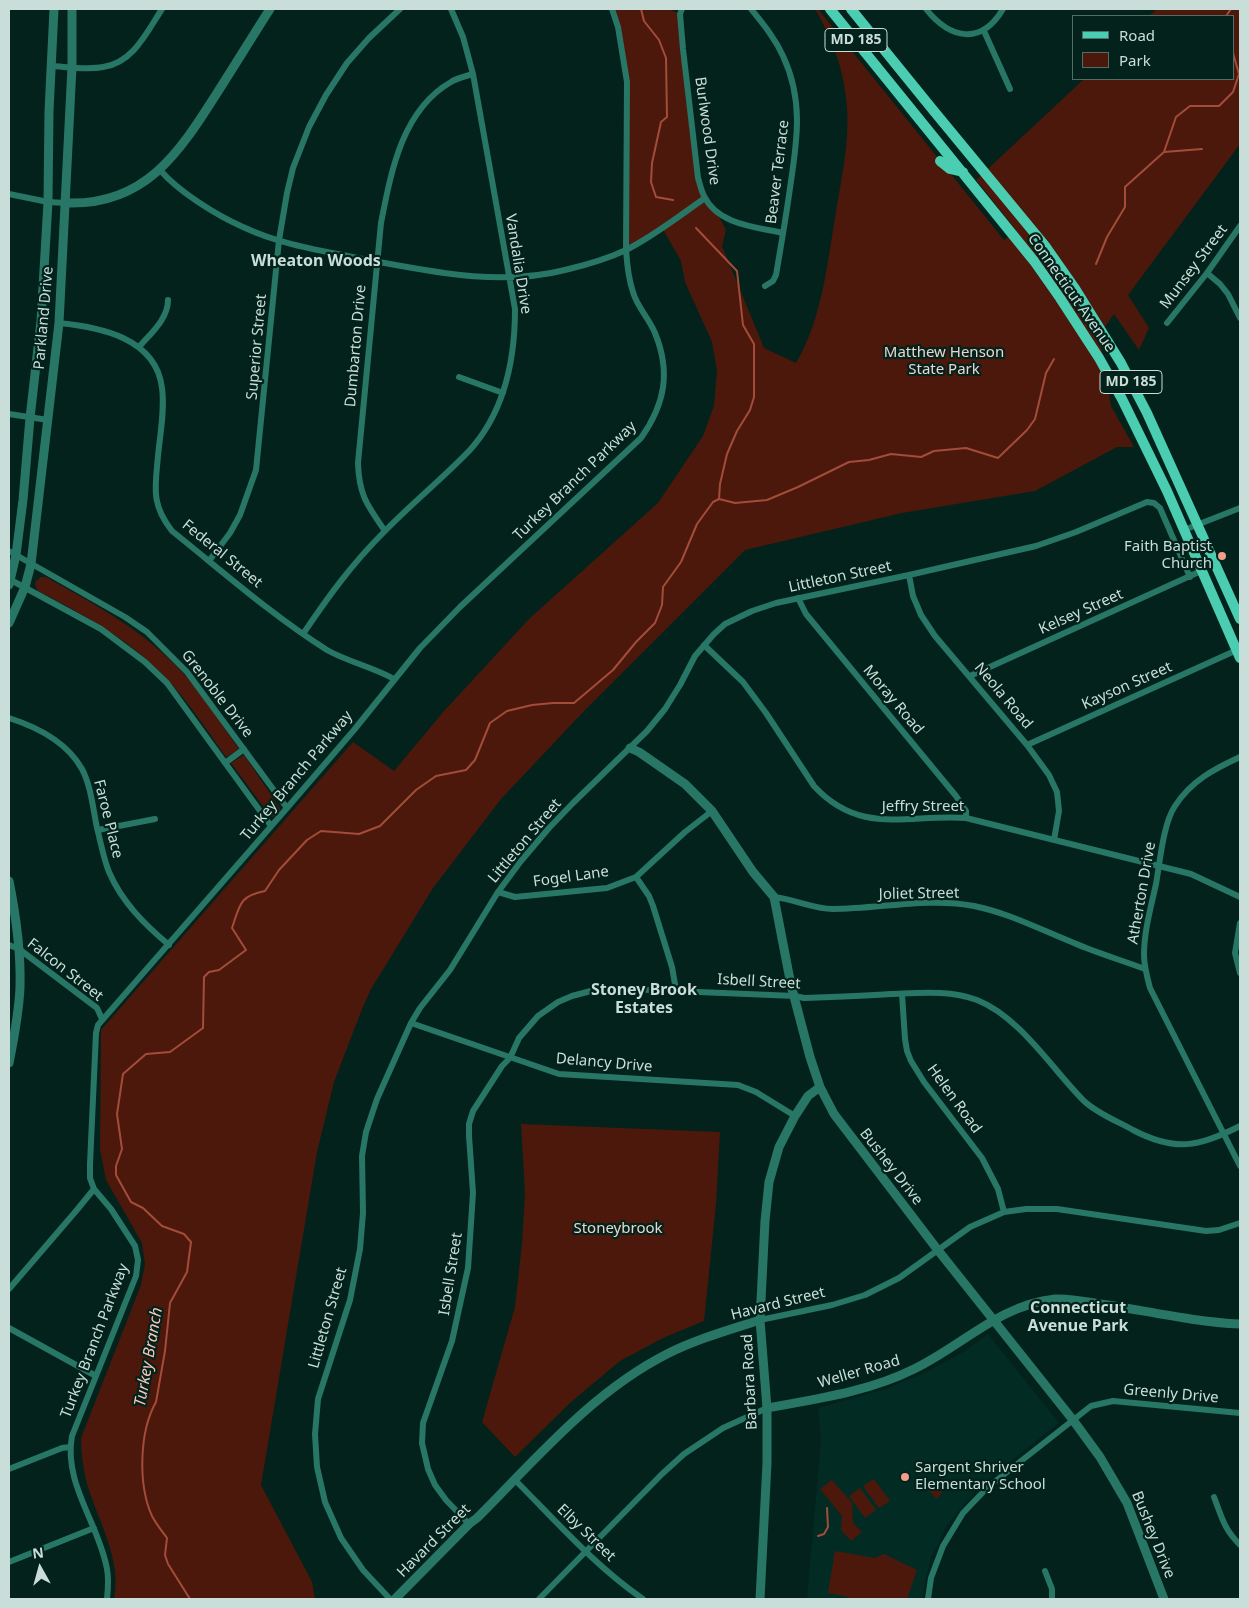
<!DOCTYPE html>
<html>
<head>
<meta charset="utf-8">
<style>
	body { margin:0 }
	#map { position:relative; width:1249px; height:1608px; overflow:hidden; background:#03221b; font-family:"Noto Sans",sans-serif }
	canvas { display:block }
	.frame { position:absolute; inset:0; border:10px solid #c9ded8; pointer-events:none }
	.legend { position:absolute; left:1072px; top:15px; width:162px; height:65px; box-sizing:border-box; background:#03221b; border:1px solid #526d67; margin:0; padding:6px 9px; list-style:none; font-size:15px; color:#c9ded8 }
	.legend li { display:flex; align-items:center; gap:10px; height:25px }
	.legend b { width:25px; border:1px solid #526d67 }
	.north { position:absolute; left:15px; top:1543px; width:50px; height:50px; -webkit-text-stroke:4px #03221b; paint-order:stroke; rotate:353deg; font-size:14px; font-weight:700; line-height:20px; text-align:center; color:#c9ded8 }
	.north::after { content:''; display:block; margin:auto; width:18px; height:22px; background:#c9ded8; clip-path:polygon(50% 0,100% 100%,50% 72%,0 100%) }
</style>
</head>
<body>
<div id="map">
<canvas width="1249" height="1608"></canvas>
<div class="frame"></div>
<ul class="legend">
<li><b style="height:6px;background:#4acdb0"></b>Road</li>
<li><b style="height:14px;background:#4c180c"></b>Park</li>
</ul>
<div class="north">N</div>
</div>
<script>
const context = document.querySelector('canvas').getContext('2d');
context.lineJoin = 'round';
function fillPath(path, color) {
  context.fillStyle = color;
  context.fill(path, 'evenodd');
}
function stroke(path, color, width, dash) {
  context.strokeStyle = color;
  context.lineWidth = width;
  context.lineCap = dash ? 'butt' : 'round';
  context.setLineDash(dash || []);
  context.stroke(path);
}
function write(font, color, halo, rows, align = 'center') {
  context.font = font + ' "Noto Sans",sans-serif';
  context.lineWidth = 4.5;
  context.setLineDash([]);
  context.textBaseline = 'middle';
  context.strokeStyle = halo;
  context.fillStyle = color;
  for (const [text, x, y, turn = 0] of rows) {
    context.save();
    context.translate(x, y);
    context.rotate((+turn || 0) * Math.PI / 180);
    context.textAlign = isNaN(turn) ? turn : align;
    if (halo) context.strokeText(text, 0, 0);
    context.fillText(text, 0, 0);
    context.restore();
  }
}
const built = new Path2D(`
	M988,1334L1059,1423L1007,1464L976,1490L946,1527L931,1558L924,1587L922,1599H807L821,1440L818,1408L888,1388L929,1371L963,1352Z`);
const green = new Path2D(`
	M612,9H669L680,14L698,178L726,230L722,246L764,348L796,363C823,317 827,263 836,212C842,175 851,137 846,98C843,67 831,36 815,9H818L1004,240L1016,230L976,180L1084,79H1233V16H1149L1157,9H1240V144L1128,295L1149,328L1139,350L1114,314L1099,335L1111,406L1134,447H1117L1035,491L902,513L745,550L585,710L501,799L433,888L371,989L362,1009L334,1082L317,1152L261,1485L312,1582L315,1599H114C122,1559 98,1521 87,1484C83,1468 81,1454 81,1438L141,1285L145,1264L142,1243L106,1180L100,1149L101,1030L353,742L394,771L444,711L530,618L658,503L703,436L714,406L717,371L712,342L685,282L681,261L662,228L626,250L627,82Z
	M41,577H46C96,605 145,631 184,674C204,697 221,724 239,749L226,757C207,730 188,701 165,677C130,640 83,614 38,591L35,585L36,581Z
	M244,755L280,808V812L273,817H271L231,763Z
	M521,1124L720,1132L716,1204L704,1321L663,1338L620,1361L571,1402L515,1457L482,1422L515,1307L522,1243L525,1193Z
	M943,1478L948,1484L937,1499L928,1490Z
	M874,1479L890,1501L879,1508L863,1486Z
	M832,1480L852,1503L853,1523L862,1532L851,1541L841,1530L842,1516L820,1489Z
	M860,1488L876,1510L865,1518L849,1496Z
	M835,1551L875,1558L884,1554L917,1570L907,1599H849L848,1597L828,1593Z`);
const stream = new Path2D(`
	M641,9L644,21L659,40L666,58L667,117L661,122L652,163L651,182L656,197L673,200
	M1226,16L1231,9
	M1164,152L1202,149
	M696,228L737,271L743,325L754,344V397L750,410L737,431L727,454L720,484L719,499
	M1096,264L1107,237L1125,207V187L1164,152L1176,117L1190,106H1219L1233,92L1239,74L1233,53
	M818,1536L824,1534L828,1527L827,1508
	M190,1599L168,1564L165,1555L167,1538C162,1531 156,1524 152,1516C138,1485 139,1432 156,1402L165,1351L170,1303L187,1272L191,1242L184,1234L162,1226L143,1208L131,1202L116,1175V1166L122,1149L117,1114L123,1074L146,1054L170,1052L203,1028L204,977L209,972L219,970L246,950L232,928C240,905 239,896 265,891L279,870L307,840L321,831L359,834L380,826L416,790L436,776L466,770L475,760L490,723L507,711L532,705L553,703H574L613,670L636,642L655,623L662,605L663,587L681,562L697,524L713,502L719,499L735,503L767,500L798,487L849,462L869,460L891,454L921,457L934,451L966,448L998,458L1027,430L1035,419L1046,373L1054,359`);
const minor = new Path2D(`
	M682,9L680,14L683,49L698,178C700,184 701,190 704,196C718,225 756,227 783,233
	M751,9C763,24 775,38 783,56C804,101 797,141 790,188C786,217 781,246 776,275L773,281L765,286
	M926,9C950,39 981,46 1003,9
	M984,31L1010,89
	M52,66C68,67 87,70 103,67C133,63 147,32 162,9
	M160,170C179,192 216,215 243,227C281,245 323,251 363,259C429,271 498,287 565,270C586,265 607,259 626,250C654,236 679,216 705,198
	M9,194L48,202L66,203
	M1207,273L1220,284L1228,294L1240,318
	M59,323C100,327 156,338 162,388C165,410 160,434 158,456C155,488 151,504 172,531C222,571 273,616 327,650C348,662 373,667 394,679
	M1167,323L1207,273L1240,226
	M139,347C151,333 168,319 168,300
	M459,377L503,393
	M9,414L48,420
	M1184,530L1240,508
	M385,531C367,505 359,495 358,463L381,223C391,172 402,110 451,82C457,78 466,76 473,74
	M9,551L125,617L147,632L187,672L287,808
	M209,561L230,533L240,515L256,470L279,240L287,193L293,168L309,127L326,95L347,63L369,38L400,9
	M909,575L913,596L921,615L935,636L1027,745L1049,775L1057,792L1059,811L1054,840
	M9,579L101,629L145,662L167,683L271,826
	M798,598L806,614L956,796L966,811V818
	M303,634C328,597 351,565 383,533C411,504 442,479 469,451C504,413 515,359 515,309L473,74L463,37L451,9
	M704,645L743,682L766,713L814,786C860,836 907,814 966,818L1191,874L1240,897
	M970,676L1201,571
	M9,718C37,727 67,742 82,769C91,786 93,809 97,828C101,843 103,857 109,872C122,902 144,924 169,945
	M1027,745L1237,650
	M1240,757C1214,769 1191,781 1175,806C1163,824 1160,862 1156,884C1151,907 1144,931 1144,955C1144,966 1147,977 1150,988L1240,1166
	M225,763L244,749
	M98,830L155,819
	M636,877L649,896L653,906L672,967L676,990
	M498,892L515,897L607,888L636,877L685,832L712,811
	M774,897C794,899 813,909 833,909C879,909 928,897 974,906C1009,913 1041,930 1074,943C1097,953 1121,960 1145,969
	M1240,923L1235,953L1240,973
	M9,945L19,949L97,1008L102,1019
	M902,994L905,1039L907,1051L911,1061L924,1082L982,1158L998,1189L1004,1212
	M411,1023L559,1074L738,1085L756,1092L795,1116
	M9,1289L76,1211L94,1189
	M760,1320L832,1305L865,1295L899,1278L970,1227L1004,1212L1026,1209H1057L1206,1231L1219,1230L1240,1223
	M9,1328L96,1376
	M9,1469L62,1448L70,1447
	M515,1480C556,1521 595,1566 643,1599
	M1214,1497C1222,1518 1224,1529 1240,1545
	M469,1524L446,1500L435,1485L428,1469L422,1443L423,1423L452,1341L468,1268L473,1193L469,1136V1124L473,1111L502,1066L510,1058L519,1038L538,1016L558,1002L572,996L602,988L795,996L804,998C833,997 862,996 891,994C920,993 949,990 977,1000C1020,1017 1052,1069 1084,1101C1098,1114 1117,1121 1133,1130C1175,1152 1199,1147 1240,1126
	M9,1562L94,1528
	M1045,1571L1052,1589V1599
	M107,1599C108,1589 109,1579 107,1569C99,1524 63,1483 72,1436L136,1276L138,1260L135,1246L111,1209L94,1189L90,1178V1164L96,1033L98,1025L287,808L354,730L420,648L460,607L641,438C665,404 671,372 655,333C649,318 637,307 633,292C628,278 627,264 626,250L627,82L618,27L612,9
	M390,1599L363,1570L341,1538L325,1502L317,1467L315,1434L318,1399L350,1300L360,1249L363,1213L362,1156L366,1132L377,1099L411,1023L420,1008L450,970L498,892L521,861L549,828L573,803L647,731L665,709L680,685L695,656L714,634L725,624L752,611L776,603L909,575L1036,546L1076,532L1147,502L1154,503L1160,508L1190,577
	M539,1599L662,1474L684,1454L723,1428L767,1408
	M928,1599L931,1578L943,1546L963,1513L988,1487L1091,1406L1113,1401L1240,1413`);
const tertiary = new Path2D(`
	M66,203C145,206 179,153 217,93C235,65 252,37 270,9
	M9,585L16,555L23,500L30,418L41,321L48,202L49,111L54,9
	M9,623L25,587L31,564L59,323L72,67V9
	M630,748L639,752L685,784L712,811L753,872L774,897L791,985L810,1057L820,1087L834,1114L937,1249L1073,1420L1100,1457L1127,1503L1164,1599
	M9,881C16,916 21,952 20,987C19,1013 14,1038 9,1063
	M767,1408C816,1399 868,1392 914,1369C962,1346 999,1305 1055,1299C1072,1298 1092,1303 1108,1305C1152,1312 1196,1322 1240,1324
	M395,1599L469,1524L477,1518C536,1459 592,1392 667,1354C697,1339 729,1330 760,1320
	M760,1599L767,1463V1408L760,1320L765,1221L769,1182L779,1147L795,1116L808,1096L820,1087`);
const primary = new Path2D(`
	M830,9L1034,261L1060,298L1099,358L1122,399L1167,491L1240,658
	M851,9L933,110L1046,247L1074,287L1121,363L1147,413L1240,619
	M940,161L950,169L963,172`);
const markers = [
	[1222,556,5,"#f49e89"],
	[905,1477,5,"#f49e89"]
];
const shields = [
	[856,40,62],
	[1131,382,62]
];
const shieldNames = [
	["MD 185",856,40],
	["MD 185",1131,382]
];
const streetNames = [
	["Burlwood Drive",707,131,82],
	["Beaver Terrace",778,172,-83],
	["Vandalia Drive",518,264,81],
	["Munsey Street",1194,267,-53],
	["Connecticut Avenue",1071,293,55],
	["Parkland Drive",44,318,-85],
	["Dumbarton Drive",356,346,-85],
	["Superior Street",257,347,-85],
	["Turkey Branch Parkway",575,481,-44],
	["Federal Street",222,554,39],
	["Littleton Street",840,577,-12],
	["Kelsey Street",1081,612,-24],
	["Kayson Street",1127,686,-24],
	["Grenoble Drive",217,694,52],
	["Neola Road",1003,696,50],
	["Moray Road",893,700,50],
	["Turkey Branch Parkway",297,776,-50],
	["Jeffry Street",923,807],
	["Faroe Place",108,819,76],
	["Littleton Street",525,841,-50],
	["Fogel Lane",571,877,-8],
	["Atherton Drive",1142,893,-80],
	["Joliet Street",919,894,-1],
	["Falcon Street",65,970,38],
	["Isbell Street",759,982,3],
	["Delancy Drive",604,1063,5],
	["Helen Road",954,1099,54],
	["Bushey Drive",891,1167,52],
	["Isbell Street",451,1274,-81],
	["Havard Street",778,1304,-14],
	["Littleton Street",328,1318,-74],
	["Turkey Branch Parkway",95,1341,-69],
	["Weller Road",859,1372,-16],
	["Barbara Road",750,1382,-93],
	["Greenly Drive",1171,1394,5],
	["Elby Street",586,1533,44],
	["Bushey Drive",1153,1535,68],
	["Havard Street",434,1541,-45]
];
const parkNames = [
	["Matthew Henson",944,353],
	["State Park",944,370],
	["Stoneybrook",618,1229]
];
const poiNames = [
	["Faith Baptist",1212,547],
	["Church",1212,564],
	["Sargent Shriver",915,1468,"left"],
	["Elementary School",915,1485,"left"]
];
const neighbourhoodNames = [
	["Wheaton Woods",316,261],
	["Stoney Brook",644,990],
	["Estates",644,1008],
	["Connecticut",1078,1308],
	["Avenue Park",1078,1326]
];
const waterNames = [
	["Turkey Branch",149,1357,-80]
];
fillPath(built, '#022c23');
fillPath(green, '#4c180c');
stroke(stream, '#a34c39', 2);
stroke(minor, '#287665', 6);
stroke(tertiary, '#287665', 9);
stroke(primary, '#4acdb0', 10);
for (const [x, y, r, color] of markers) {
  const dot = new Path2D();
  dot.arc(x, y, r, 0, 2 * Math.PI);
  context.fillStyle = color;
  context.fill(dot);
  stroke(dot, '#03221b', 2);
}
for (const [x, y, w] of shields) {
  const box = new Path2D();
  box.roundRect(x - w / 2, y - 11.5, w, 23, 4);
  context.fillStyle = '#03221b';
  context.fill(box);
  stroke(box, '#c9ded8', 1);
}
write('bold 14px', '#c9ded8', null, shieldNames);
write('15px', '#c9ded8', '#03221b', streetNames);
write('15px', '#edd4ce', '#03221b', parkNames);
write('15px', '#c9ded8', '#03221b', poiNames, 'right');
write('bold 16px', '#c9ded8', '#03221b', neighbourhoodNames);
write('italic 16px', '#fac8bb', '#03221b', waterNames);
</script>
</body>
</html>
